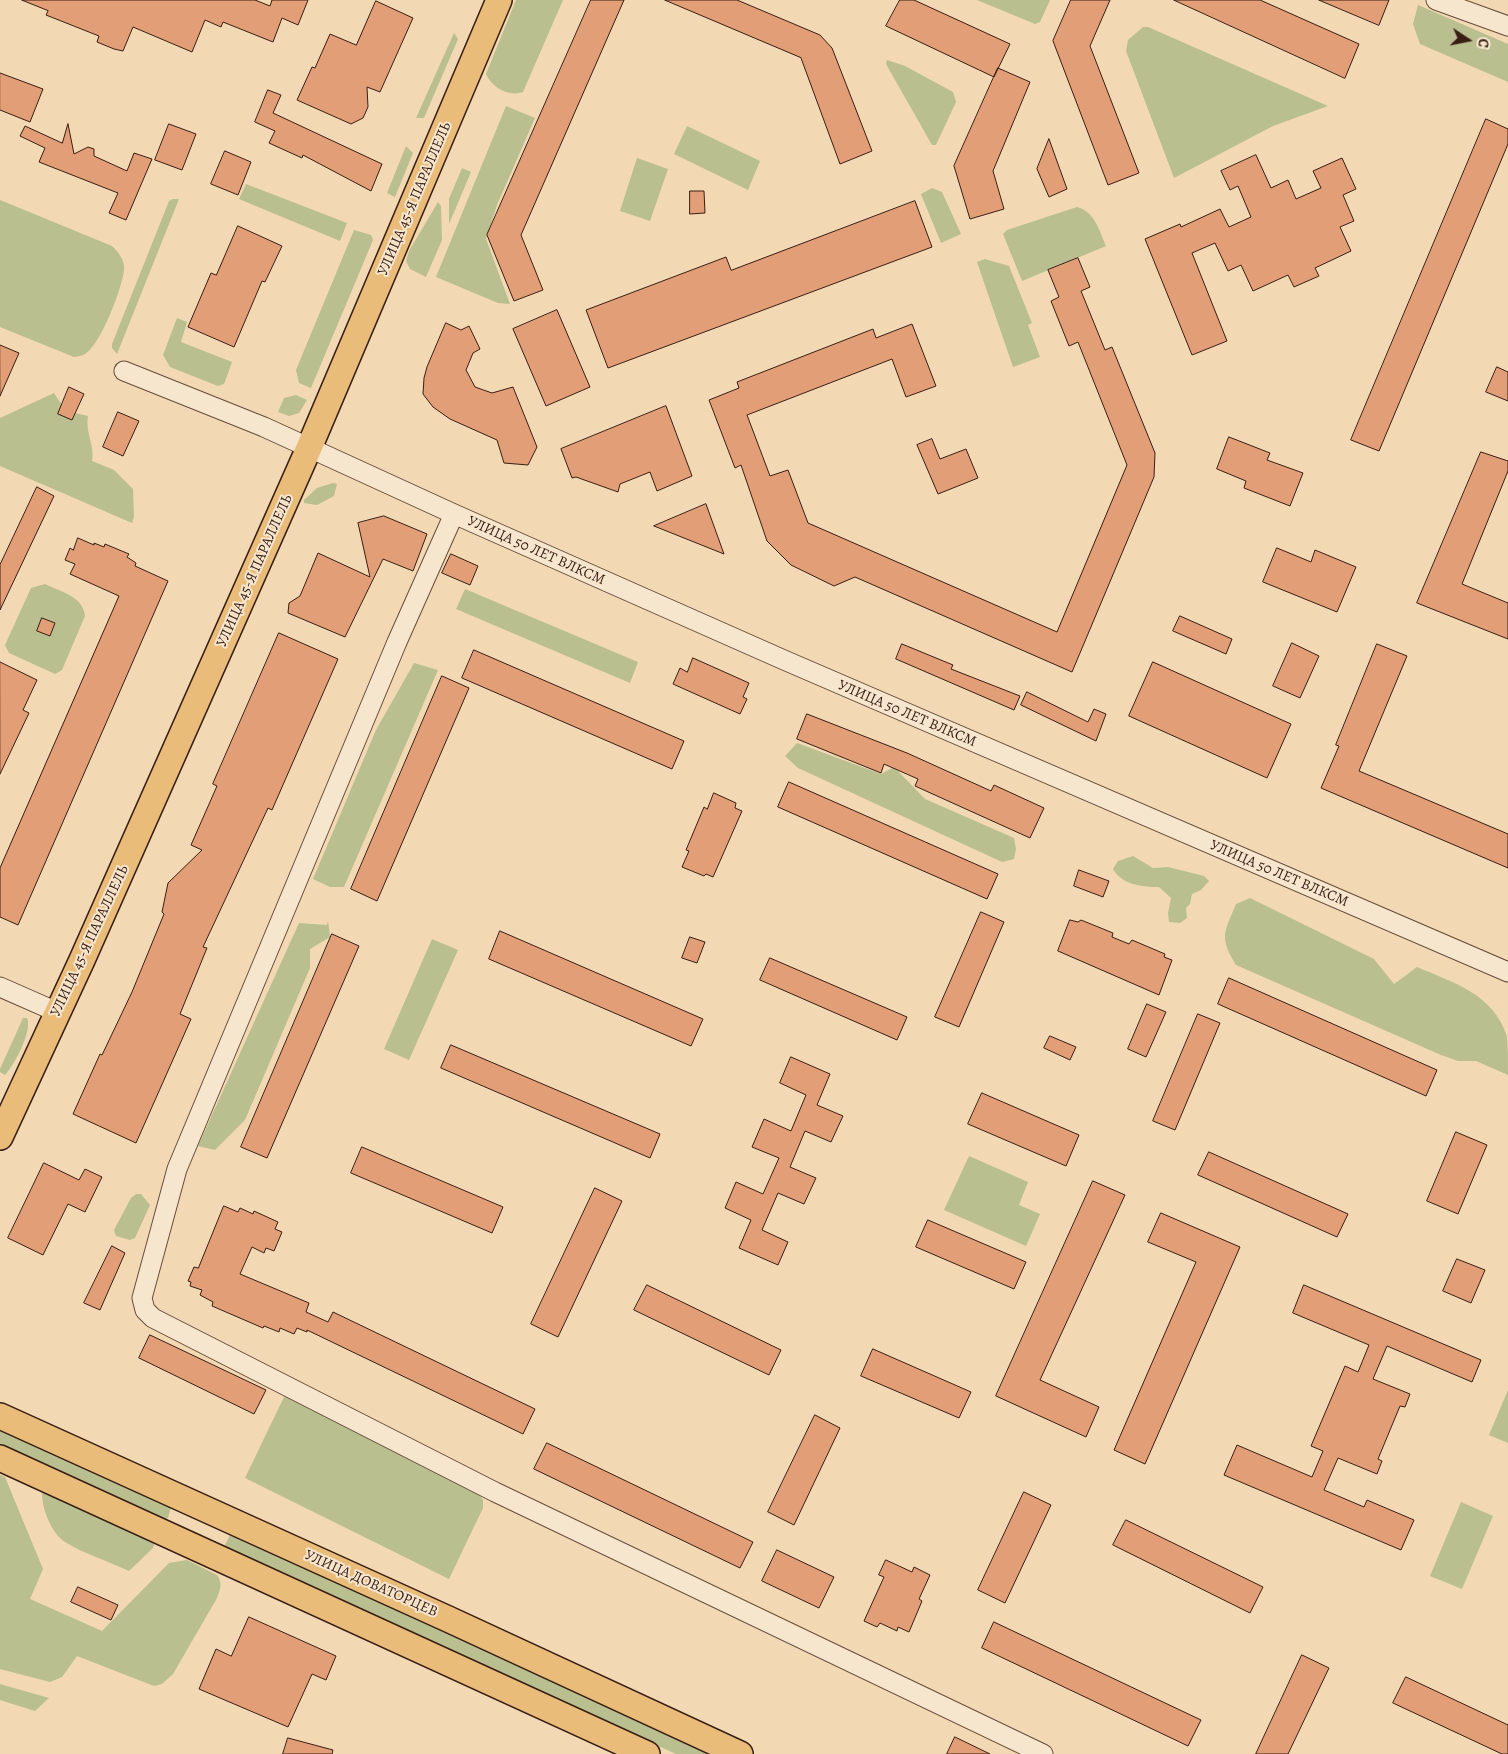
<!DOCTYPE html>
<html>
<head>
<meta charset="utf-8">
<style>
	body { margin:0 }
	#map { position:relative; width:1508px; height:1754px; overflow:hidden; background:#f2d9b3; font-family:Alegreya,serif }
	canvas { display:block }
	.north { position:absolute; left:1443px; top:15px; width:50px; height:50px; -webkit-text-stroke:4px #f7e6ce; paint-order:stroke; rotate:101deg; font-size:14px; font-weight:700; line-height:20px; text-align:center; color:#381e13 }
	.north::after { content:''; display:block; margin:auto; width:18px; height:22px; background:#381e13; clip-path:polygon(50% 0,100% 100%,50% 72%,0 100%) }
</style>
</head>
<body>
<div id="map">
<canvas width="1508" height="1754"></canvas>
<div class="north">С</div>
</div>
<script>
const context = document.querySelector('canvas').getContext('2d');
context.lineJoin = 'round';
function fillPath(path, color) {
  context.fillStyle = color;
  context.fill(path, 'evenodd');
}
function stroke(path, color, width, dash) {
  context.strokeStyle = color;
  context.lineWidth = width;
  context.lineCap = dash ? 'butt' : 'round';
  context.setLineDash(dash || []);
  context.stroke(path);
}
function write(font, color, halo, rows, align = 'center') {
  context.font = font + ' Alegreya,serif';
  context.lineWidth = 4;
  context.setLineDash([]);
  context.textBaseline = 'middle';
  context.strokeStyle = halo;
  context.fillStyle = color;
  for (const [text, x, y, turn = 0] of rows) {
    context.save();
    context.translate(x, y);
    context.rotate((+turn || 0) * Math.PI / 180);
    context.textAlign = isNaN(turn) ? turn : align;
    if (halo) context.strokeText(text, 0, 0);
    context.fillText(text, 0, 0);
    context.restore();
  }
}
const green = new Path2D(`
	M516,0H563L523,92C509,97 492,88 486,74Z
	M977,0H1050L1040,22L1035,24Z
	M1418,5L1508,44V82L1420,44L1413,24Z
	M1143,27H1148L1328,106L1273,126L1174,178L1126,51L1128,40Z
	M454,33L458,39L424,118H416Z
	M887,60L905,66L953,92L956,102L936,145H932L886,64Z
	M506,106L535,118L497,205L486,239L510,304L498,303L436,277Z
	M687,126L760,161L748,190L674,154Z
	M406,146L413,153L395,197L387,193Z
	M637,158L668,169L650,221L620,211Z
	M462,168L471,172L449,224V199Z
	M246,184L347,223L340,241L239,199Z
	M932,188L942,192L961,234L941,243L921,194Z
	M173,199H179L117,354L112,348V344L169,201Z
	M0,200L112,246C118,252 125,260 124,269C123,287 100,346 85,354C82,356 77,356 74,357L0,327Z
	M438,202L441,206L442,240L426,277L410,269L406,261L409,251Z
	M1077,207C1095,212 1099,230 1106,246L1022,281L1003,234L1007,230Z
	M354,230L371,235L373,240L311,388L299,383L296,370Z
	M985,259L1009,266L1032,323L1028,325L1040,357L1013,367L977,262Z
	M177,318L187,322L181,342L232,362L224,384L218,386L170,367L163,355Z
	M54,393L66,411L88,416C85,433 95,445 92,461L114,470L133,489L134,517L132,523L0,466V418Z
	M296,395L307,400L299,413L289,416L278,412L284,398Z
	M333,483L337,484L334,496L317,505L304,503V500L317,488Z
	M45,584C61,592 83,596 85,616L62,670L55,674L9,653L5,645L31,588Z
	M465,589L638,662L630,683L456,609Z
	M414,663L438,670L344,887H330L313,879L376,730Z
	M797,743L881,774L894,767L925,799L1014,838L1016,849L1014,859L1002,862L798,768L785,756Z
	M1133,856L1153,868L1168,867L1204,876L1209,881L1201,890L1192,894L1190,904L1186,908L1187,918L1180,923L1169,922L1168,913L1171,898L1159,887C1142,887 1122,885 1113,869L1118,861Z
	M1250,898L1374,959L1394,984L1417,967C1454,983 1494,994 1507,1037C1508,1048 1508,1064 1508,1075L1476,1061H1458L1441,1055L1236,965C1219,937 1224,933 1236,904Z
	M328,921L330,937L310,949V968L245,1120L215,1150L198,1146L299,923L327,925Z
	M432,939L458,950L409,1060L384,1049Z
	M23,1018H27C33,1030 14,1066 5,1075L0,1072V1069Z
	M969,1156L1028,1182L1019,1205L1040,1214L1026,1246L944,1210Z
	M136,1194H141L150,1205L135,1238L130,1240L116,1236L114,1230L131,1198Z
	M1508,1390V1443L1489,1435Z
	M285,1395L478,1493L483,1500V1508L449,1579L245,1478Z
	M0,1429L171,1507L168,1518L165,1519L0,1444Z
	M0,1475L5,1477L43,1569L30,1599L102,1631L169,1563L187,1560L217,1575C223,1583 220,1590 217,1598L173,1674L162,1684L154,1686L77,1656L62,1677L50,1682L0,1669Z
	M47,1491L156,1540L153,1548L129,1571C108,1561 84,1554 65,1542C52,1534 42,1509 42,1494Z
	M1461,1502L1493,1516L1462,1589L1430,1576Z
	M233,1534L714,1754H676L227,1549L225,1545L230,1535Z
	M0,1684L49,1698L35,1711L0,1700Z`);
const building = new Path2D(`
	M22,0H255L270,6L272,0H308L298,25L282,18L273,42L223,22L221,27L205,20L192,52L133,27L123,51L114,49L97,42L99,36L46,15L48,11Z
	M591,0H624L521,235L543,290L514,301L487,235Z
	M665,0H737L820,35L832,48L872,151L840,164L801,58Z
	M900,0H914L1010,44L994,77L886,26Z
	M1071,0H1110L1090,46L1139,173L1108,185L1053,41Z
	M1174,0H1260L1359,44L1345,78Z
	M1319,0H1389L1379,25Z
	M376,1L413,18L380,92L367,87L368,107L363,118L351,124L297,100L312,67L315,68L330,34L356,45Z
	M998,68L1030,82L993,171L1004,209L970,219L954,166Z
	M0,73L43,89L30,122L0,110Z
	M268,90L281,95L273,113L382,164L371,191L303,155L302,158L269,143L275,131L255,122Z
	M1486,119L1508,129V144L1379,451L1351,440Z
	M68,124L74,154L88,147L94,149V156L127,171L134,153L152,159L126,220L109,213L118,193L39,162L45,148L20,136L25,126L62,143Z
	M169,124L196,134L182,170L155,160Z
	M1049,139L1067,189L1049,197L1037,169Z
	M225,151L251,162L238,195L211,184Z
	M1256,155L1271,188L1288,180L1296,199L1321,188L1313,171L1342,158L1356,189L1343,195L1354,221L1340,227L1351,251L1315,268L1319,276L1294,287L1288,275L1253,291L1241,265L1228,271L1215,243L1192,253L1227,341L1192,355L1145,239L1180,224L1181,227L1220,209L1229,227L1251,217L1238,186L1230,190L1221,171Z
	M690,191H704L705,213L690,214Z
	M915,201L932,247L608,368L586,310L726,257L731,270Z
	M238,226L282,246L265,282L262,281L234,347L188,327L211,273L216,275Z
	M1078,258L1090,287L1081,291L1105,350L1112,347L1155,453L1154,477L1072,672L855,577L834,586L791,565L767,541L741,465L735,468L709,400L739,388L737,382L873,329L876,338L912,324L936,386L906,397L892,359L747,415L770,476L788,470L808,523L1057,632L1127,465L1078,342L1069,346L1051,301L1059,297L1048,270Z
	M557,310L590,387L546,406L513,329Z
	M446,323L461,330L469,326L480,349L473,353L466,370L475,387L492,393L513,387L537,447L528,465L504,463L497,440L450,419L433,407L423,394L424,378L427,367Z
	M0,345L19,353L0,396Z
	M1497,367L1508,372V401L1486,392Z
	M69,387L84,394L72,420L58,414Z
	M666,406L692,476L657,491L650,472L620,484L618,492L576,477L572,478L561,449Z
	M118,412L139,421L123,456L103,447Z
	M1229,437L1270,453L1267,460L1303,473L1290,506L1244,488L1246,481L1217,469Z
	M932,439L940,459L966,449L978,478L938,494L917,445Z
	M1481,452L1508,461V471L1462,584L1508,603V639L1417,603Z
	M37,487L54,496L0,610V565Z
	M706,504L724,554L654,526Z
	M384,516L427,534L413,571L383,559L345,637L288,613L289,603L300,596L318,553L370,577L358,523Z
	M78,538L94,545V543L104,547L105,544L129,554L127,557L136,563L135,566L168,581L18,925L0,917V868L119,596L70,574L75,564L65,560L70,548L73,550Z
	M1277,548L1311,562L1315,550L1356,567L1337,612L1263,582Z
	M451,554L478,566L470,585L442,573Z
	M1180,616L1232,639L1226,654L1173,631Z
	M42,618L55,623L50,636L37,631Z
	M279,633L338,659L272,810L268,808L203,947L207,948L180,1014L191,1019L136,1143L73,1114L100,1054L102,1055L132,992L164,914L162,912L168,883L202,850L191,845L217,786L213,784Z
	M1292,643L1319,656L1300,698L1273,686Z
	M902,644L953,665L951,669L1020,696L1014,710L896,659Z
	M1377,644L1407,656L1359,771L1508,834V868L1321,788L1339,746L1336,745Z
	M474,650L684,741L672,769L462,678Z
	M693,658L749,683L743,697L747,699L740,714L673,684L680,668L687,672Z
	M0,662L37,680L23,710L29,713L0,774Z
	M1153,662L1291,724L1267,778L1129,716Z
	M442,676L469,688L377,901L351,889Z
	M1027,692L1088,722L1094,709L1106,714L1096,741L1021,705Z
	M807,714L907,753L991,791L994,785L1044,808L1030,838L915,786L918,779L884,764L881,773L797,739Z
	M789,782L998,874L987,899L778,807Z
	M714,793L736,803L735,808L742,811L713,877L706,874L704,876L682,867L689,851L686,850L704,807L707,809Z
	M1079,870L1109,881L1103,897L1074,886Z
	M981,912L1004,922L959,1027L935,1017Z
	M1070,920L1078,922L1081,920L1113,933L1112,937L1129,944L1132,940L1165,954L1164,957L1172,960L1159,995L1058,951Z
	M500,931L703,1019L691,1046L489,959Z
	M332,934L359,946L267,1158L241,1147Z
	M690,937L705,942L697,963L682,958Z
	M770,958L907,1017L897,1040L760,980Z
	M1229,978L1437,1070L1426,1096L1218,1004Z
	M1147,1004L1166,1012L1146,1057L1128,1049Z
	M1198,1014L1220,1023L1175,1130L1153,1121Z
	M1050,1036L1076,1047L1070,1060L1044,1048Z
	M451,1045L660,1134L650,1158L441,1068Z
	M791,1057L830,1074L817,1105L843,1116L831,1142L805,1131L790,1167L816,1178L804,1204L778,1193L762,1230L788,1242L778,1265L739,1248L751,1220L725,1208L736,1182L763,1194L779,1158L752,1147L764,1119L791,1131L806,1095L780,1083Z
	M982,1093L1079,1135L1066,1166L968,1124Z
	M1456,1132L1487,1145L1458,1214L1427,1201Z
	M362,1147L503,1207L492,1233L351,1173Z
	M1209,1152L1348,1214L1337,1237L1198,1175Z
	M44,1163L79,1180L85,1169L102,1177L85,1212L68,1204L43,1255L8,1238Z
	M1093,1181L1125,1195L1040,1380L1099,1407L1086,1437L996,1396Z
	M595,1188L622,1201L558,1337L531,1324Z
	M224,1206L238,1212L240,1208L253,1214L254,1211L278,1222L275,1229L282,1232L274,1251L266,1248L264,1253L252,1247L240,1274L309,1303L306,1312L328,1322L333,1312L535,1409L523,1434L307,1330V1332L297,1328L294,1334L280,1328L279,1332L264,1326L263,1328L212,1306L213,1302L200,1295L202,1290L190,1286L191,1282L188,1281L194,1267L198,1268Z
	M1161,1213L1240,1247L1145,1464L1114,1450L1196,1262L1148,1242Z
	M928,1220L1026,1262L1014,1289L916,1247Z
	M112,1246L125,1253L100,1310L84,1303Z
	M1457,1259L1485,1270L1471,1303L1443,1291Z
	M647,1285L781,1350L769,1375L634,1310Z
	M1304,1285L1481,1360L1472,1382L1387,1346L1373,1379L1410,1394L1405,1407L1400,1406L1378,1459L1382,1461L1377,1474L1338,1458L1324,1490L1364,1507L1367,1500L1414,1520L1401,1550L1224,1475L1237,1445L1312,1477L1323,1451L1311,1446L1345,1366L1358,1372L1369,1345L1293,1313Z
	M150,1335L266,1390L254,1414L139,1358Z
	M873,1349L971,1392L959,1418L861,1376Z
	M815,1415L840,1428L794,1525L768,1512Z
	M547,1443L753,1542L740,1568L534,1469Z
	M1024,1492L1051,1505L1005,1603L978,1590Z
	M1126,1520L1263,1587L1250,1613L1113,1545Z
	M777,1550L834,1577L819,1608L762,1581Z
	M886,1560L912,1572L914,1567L930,1575L919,1599L922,1601L909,1632L898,1627L897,1631L880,1623L877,1627L864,1621L884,1577L879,1575Z
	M78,1587L118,1605L111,1620L71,1602Z
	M249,1617L336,1656L326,1680L312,1674L288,1727L199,1689L216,1649L231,1656Z
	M994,1622L1201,1720L1188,1746L982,1648Z
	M1302,1655L1329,1668L1288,1754H1256Z
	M1406,1677L1508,1725V1754H1502L1393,1703Z
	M955,1737L990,1754H947Z
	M288,1738L333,1750L332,1754H283Z`);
const minor = new Path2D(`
	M1436,0L1508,26
	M124,371L264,427L454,514L784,660L1508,972
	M454,514L397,642L177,1169L142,1298L145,1310L153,1318L495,1492L1043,1754
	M0,987L57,1012`);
const major = new Path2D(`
	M0,1137L82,960L309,448L499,0
	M0,1416L448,1619L740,1754
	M0,1458L647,1754`);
const streetNames = [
	["УЛИЦА 45-Я ПАРАЛЛЕЛЬ",415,199,-67],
	["УЛИЦА 50 ЛЕТ ВЛКСМ",536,551,24],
	["УЛИЦА 45-Я ПАРАЛЛЕЛЬ",255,571,-66],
	["УЛИЦА 50 ЛЕТ ВЛКСМ",907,714,23],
	["УЛИЦА 50 ЛЕТ ВЛКСМ",1279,874,23],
	["УЛИЦА 45-Я ПАРАЛЛЕЛЬ",90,941,-65],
	["УЛИЦА ДОВАТОРЦЕВ",371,1584,24]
];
fillPath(green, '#b9bf8e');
fillPath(building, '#e29e77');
stroke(building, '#381e13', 1);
stroke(minor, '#664d3b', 21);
stroke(major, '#381e13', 28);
stroke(minor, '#f7e6ce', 19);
stroke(major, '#e9bc7a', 25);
write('15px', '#381e13', '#f7e6ce', streetNames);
</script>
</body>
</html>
